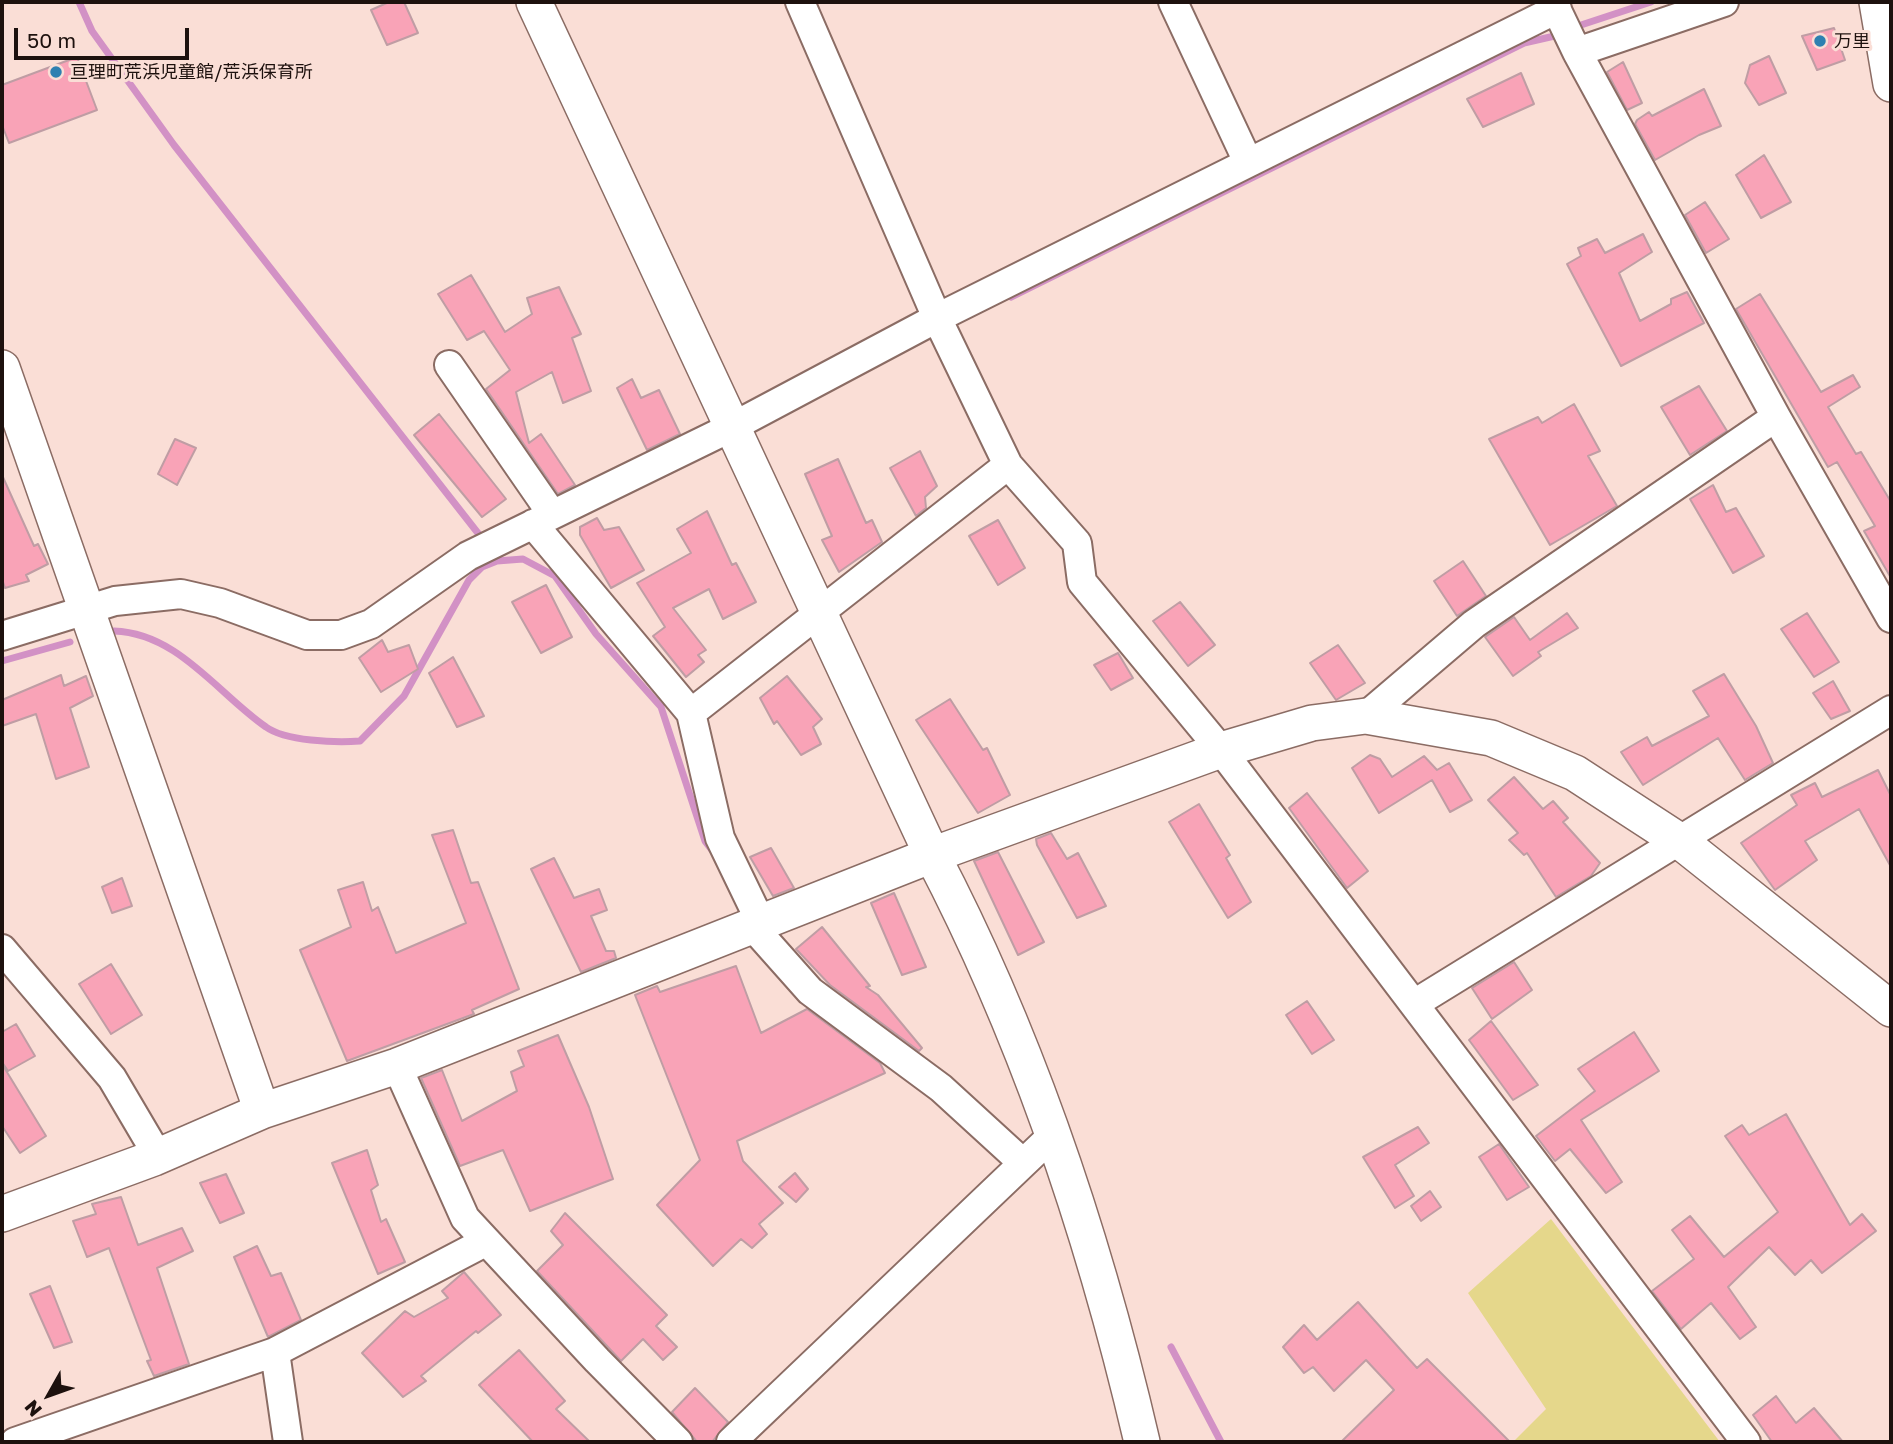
<!DOCTYPE html>
<html>
<head>
<meta charset="utf-8">
<style>
	body { margin:0 }
	#map { position:relative; width:1893px; height:1444px; overflow:hidden; background:#faded6; font-family:"Golos Text",sans-serif }
	canvas { display:block }
	.frame { position:absolute; inset:0; border:4px solid #1d110e; pointer-events:none }
	.north { position:absolute; left:14px; top:1360px; width:70px; height:70px; -webkit-text-stroke:5px #faded6; paint-order:stroke; rotate:230deg; font-size:19px; font-weight:700; line-height:28px; text-align:center; color:#1d110e }
	.north::after { content:''; display:block; margin:auto; width:24px; height:32px; background:#1d110e; clip-path:polygon(50% 0,100% 100%,50% 72%,0 100%) }
	.scale { position:absolute; left:14px; top:28px; width:175px; height:32px; box-sizing:border-box; border:4px solid #1d110e; border-top:0; padding-left:9px; font-size:21px; line-height:24px; white-space:nowrap; color:#1d110e; -webkit-text-stroke:5px #faded6; paint-order:stroke }
</style>
</head>
<body>
<div id="map">
<canvas width="1893" height="1444"></canvas>
<div class="frame"></div>
<div class="north">N</div>
<div class="scale">50 m</div>
</div>
<script>
const context = document.querySelector('canvas').getContext('2d');
context.lineJoin = 'round';
function fillPath(path, color) {
  context.fillStyle = color;
  context.fill(path, 'evenodd');
}
function stroke(path, color, width, dash) {
  context.strokeStyle = color;
  context.lineWidth = width;
  context.lineCap = dash ? 'butt' : 'round';
  context.setLineDash(dash || []);
  context.stroke(path);
}
function write(font, color, halo, rows, align = 'center') {
  context.font = font + ' "Golos Text","Noto Sans JP",sans-serif';
  context.lineWidth = 6;
  context.setLineDash([]);
  context.textBaseline = 'middle';
  context.strokeStyle = halo;
  context.fillStyle = color;
  for (const [text, x, y, turn = 0] of rows) {
    context.save();
    context.translate(x, y);
    context.rotate((+turn || 0) * Math.PI / 180);
    context.textAlign = isNaN(turn) ? turn : align;
    if (halo) context.strokeText(text, 0, 0);
    context.fillText(text, 0, 0);
    context.restore();
  }
}
const green = new Path2D(`
	M1551,1219L1720,1442H1513L1546,1409L1468,1293Z`);
const stream = new Path2D(`
	M79,2L92,31L174,145L481,537
	M1581,25L1651,2
	M1011,297L1524,43L1559,35
	M495,558L497,561L523,559L555,576L596,634L661,707L705,841L712,850
	M114,631C178,633 218,694 266,727C285,741 336,743 360,741L404,696L469,580L482,567L497,561
	M2,661L70,642
	M1171,1347L1221,1442`);
const building = new Path2D(`
	M389,2H404L418,33L387,45L371,10Z
	M1834,28L1845,60L1817,70L1802,36Z
	M1769,56L1786,93L1759,105L1745,83L1750,65Z
	M77,57L97,110L9,143L2,125V85Z
	M1623,62L1642,103L1627,110L1607,72Z
	M1521,73L1534,104L1483,127L1467,99Z
	M1704,89L1721,126L1699,135L1655,160L1635,124L1637,120L1649,112L1652,116Z
	M1764,155L1791,202L1761,218L1736,175Z
	M1705,202L1729,239L1706,253L1685,215Z
	M1643,234L1652,252L1619,273L1640,321L1671,304V299L1687,292L1704,323L1621,366L1567,264L1581,256L1578,248L1597,239L1605,253Z
	M471,275L505,332L532,314L527,298L559,287L581,334L572,338L591,391L563,403L552,372L516,392L529,443L541,434L575,485L558,494L486,389L510,370L484,331L467,340L438,294Z
	M1760,294L1821,392L1853,375L1860,387L1828,407L1856,454L1861,452L1891,502V578L1864,531L1875,526L1837,462L1828,467L1736,309Z
	M632,379L641,398L659,390L680,434L647,450L617,388Z
	M1699,386L1727,431L1690,455L1661,407Z
	M1574,404L1600,451L1588,456L1617,506L1550,545L1489,439L1538,417L1542,423Z
	M439,414L506,499L482,517L414,435Z
	M175,439L196,448L177,485L158,474Z
	M920,451L937,486L925,497L926,508L916,516L890,468Z
	M838,459L866,523L872,520L882,542L839,572L822,540L832,536L805,474Z
	M2,475L34,546L38,544L48,564L26,575L29,581L5,588L2,579Z
	M1713,485L1726,512L1736,508L1764,556L1733,573L1690,499Z
	M707,511L732,565L736,563L756,602L723,619L709,589L673,608L706,650L698,655L704,662L686,677L653,636L665,627L637,583L691,553L677,529Z
	M597,518L604,530L619,527L644,570L611,588L580,535V527Z
	M998,520L1025,568L998,585L969,536Z
	M1463,561L1486,596L1457,616L1434,581Z
	M546,585L572,637L541,653L512,602Z
	M1180,602L1215,645L1188,666L1153,621Z
	M1567,613L1578,628L1538,652L1541,656L1513,676L1485,637L1514,617L1530,640Z
	M1807,613L1839,662L1814,677L1781,629Z
	M382,640L388,652L409,645L418,669L381,692L359,658Z
	M1338,645L1365,683L1336,700L1310,663Z
	M1118,653L1133,678L1111,690L1094,665Z
	M453,657L484,716L457,727L429,673Z
	M1724,674L1756,726L1773,763L1745,780L1718,738L1643,785L1621,752L1647,737L1652,746L1709,716L1693,691Z
	M61,675L64,686L86,676L93,696L70,708L89,767L56,779L36,714L2,726V700Z
	M787,676L822,719L813,727L821,744L801,755L777,721L774,724L760,698Z
	M1833,681L1850,711L1831,719L1813,693Z
	M950,699L983,750L987,748L1010,795L978,813L916,720Z
	M1370,755L1380,759L1392,777L1424,756L1437,770L1449,763L1472,800L1450,812L1432,780L1379,813L1352,768Z
	M1878,770L1891,796V867L1859,809L1805,841L1817,860L1775,890L1741,843L1797,805L1791,795L1815,783L1822,797Z
	M1514,777L1543,809L1553,801L1568,818L1563,822L1600,863L1591,876L1556,897L1527,853L1524,855L1509,840L1518,833L1488,800Z
	M1307,793L1368,871L1347,888L1289,808Z
	M1199,804L1230,855L1226,858L1251,902L1228,918L1169,822Z
	M453,830L471,883L478,882L519,989L472,1010L474,1014L347,1061L300,950L351,927L338,890L363,882L372,911L378,907L396,953L466,923L432,835Z
	M1051,833L1067,859L1078,853L1106,906L1077,918L1037,845L1036,839Z
	M771,848L794,888L773,896L750,857Z
	M998,852L1044,942L1018,955L974,861Z
	M554,858L574,898L599,889L607,910L591,916L606,951H614L616,958L581,972L531,869Z
	M122,878L132,906L112,913L102,887Z
	M894,893L926,967L902,975L871,903Z
	M822,927L870,986L866,987L878,995L922,1048L919,1051L830,985L796,949Z
	M1514,962L1532,990L1492,1019L1472,988Z
	M111,964L142,1015L111,1034L79,984Z
	M736,966L761,1033L807,1009L880,1063L885,1073L737,1141L743,1161L783,1203L759,1224L767,1234L752,1248L741,1239L713,1266L657,1205L700,1160L635,995L657,986L660,992Z
	M1307,1001L1334,1040L1312,1054L1286,1015Z
	M1491,1021L1538,1085L1513,1100L1469,1040Z
	M16,1024L35,1056L8,1071L2,1062V1032Z
	M1634,1032L1659,1071L1581,1120L1622,1182L1606,1193L1570,1149L1555,1161L1536,1136L1595,1091L1578,1069Z
	M558,1035L589,1107L613,1179L530,1211L503,1150L460,1166L421,1078L442,1070L462,1121L517,1091L511,1072L524,1066L518,1051Z
	M2,1064L46,1136L20,1153L2,1126Z
	M1786,1114L1850,1225L1862,1214L1876,1231L1822,1273L1811,1260L1795,1275L1769,1247L1728,1287L1756,1327L1740,1339L1711,1303L1681,1329L1652,1291L1694,1259L1672,1230L1690,1216L1724,1257L1778,1212L1725,1136L1742,1125L1749,1135Z
	M1418,1127L1429,1143L1395,1165L1414,1196L1395,1208L1363,1157Z
	M1499,1144L1529,1187L1507,1200L1479,1157Z
	M367,1150L378,1185L371,1190L381,1222L386,1219L405,1262L378,1274L332,1163Z
	M795,1173L808,1189L796,1202L779,1187Z
	M226,1174L244,1213L220,1223L200,1183Z
	M1430,1191L1441,1207L1421,1221L1411,1206Z
	M121,1197L138,1245L182,1228L193,1251L157,1268L189,1364L154,1376L147,1361L151,1360L109,1248L87,1257L73,1221L96,1214L92,1204Z
	M565,1213L667,1315L656,1326L677,1347L663,1360L643,1339L621,1361L537,1271L563,1245L551,1231Z
	M257,1246L271,1276L281,1273L301,1320L268,1337L234,1257Z
	M464,1272L501,1315L478,1333L476,1331L421,1376L426,1381L403,1397L362,1353L405,1311L414,1317L448,1298L442,1291Z
	M50,1286L72,1342L54,1348L30,1294Z
	M1358,1302L1417,1368L1427,1359L1510,1442H1341L1394,1390L1366,1360L1334,1391L1313,1367L1304,1373L1283,1347L1304,1325L1317,1340Z
	M519,1350L565,1401L556,1409L590,1442H533L479,1385Z
	M695,1388L728,1422L712,1442H697L672,1412Z
	M1776,1396L1796,1423L1814,1408L1843,1442H1772L1753,1415Z`);
const minor = new Path2D(`
	M800,2L937,318L1008,465L1077,543L1082,582L1221,750L1746,1442
	M1173,2L1248,162
	M1553,2L1577,52L1776,417L1891,618
	M1577,52L1724,2
	M449,365L552,514
	M533,524L691,713L720,838L762,925
	M2,636L115,601L181,594L220,603L307,635H341L371,624L468,556L732,427L937,318L1557,9
	M691,713L1008,465
	M1366,716L1474,624L1776,417
	M754,928L810,991L941,1088L1023,1163
	M2,949L112,1078L158,1156
	M1414,1004L1891,710
	M397,1066L465,1218L597,1360L678,1442
	M275,1352L288,1442
	M15,1442L275,1352L485,1242
	M731,1442L1054,1134`);
const tertiary = new Path2D(`
	M534,2L932,855C1029,1040 1095,1240 1142,1442
	M1877,2L1891,84
	M2,368L262,1111
	M2,1214L154,1158L262,1111L397,1066L932,855L1221,750L1312,723L1366,716L1491,738L1575,773L1681,842L1891,1009`);
const markers = [
	[1820,41,7,"#2f80b1"],
	[56,72,7,"#2f80b1"]
];
const poiNames = [
	["万里",1834,41],
	["亘理町荒浜児童館/荒浜保育所",70,72]
];
fillPath(green, '#e5d78b');
stroke(stream, '#d291c5', 7);
fillPath(building, '#f9a3b7');
stroke(building, '#bf9da4', 2);
stroke(minor, '#8b6c64', 32);
stroke(tertiary, '#8b6c64', 38);
stroke(minor, '#fff', 28);
stroke(tertiary, '#fff', 35);
for (const [x, y, r, color] of markers) {
  const dot = new Path2D();
  dot.arc(x, y, r, 0, 2 * Math.PI);
  context.fillStyle = color;
  context.fill(dot);
  stroke(dot, '#faded6', 2.5);
}
write('18px', '#1d110e', '#faded6', poiNames, 'left');
</script>
</body>
</html>
